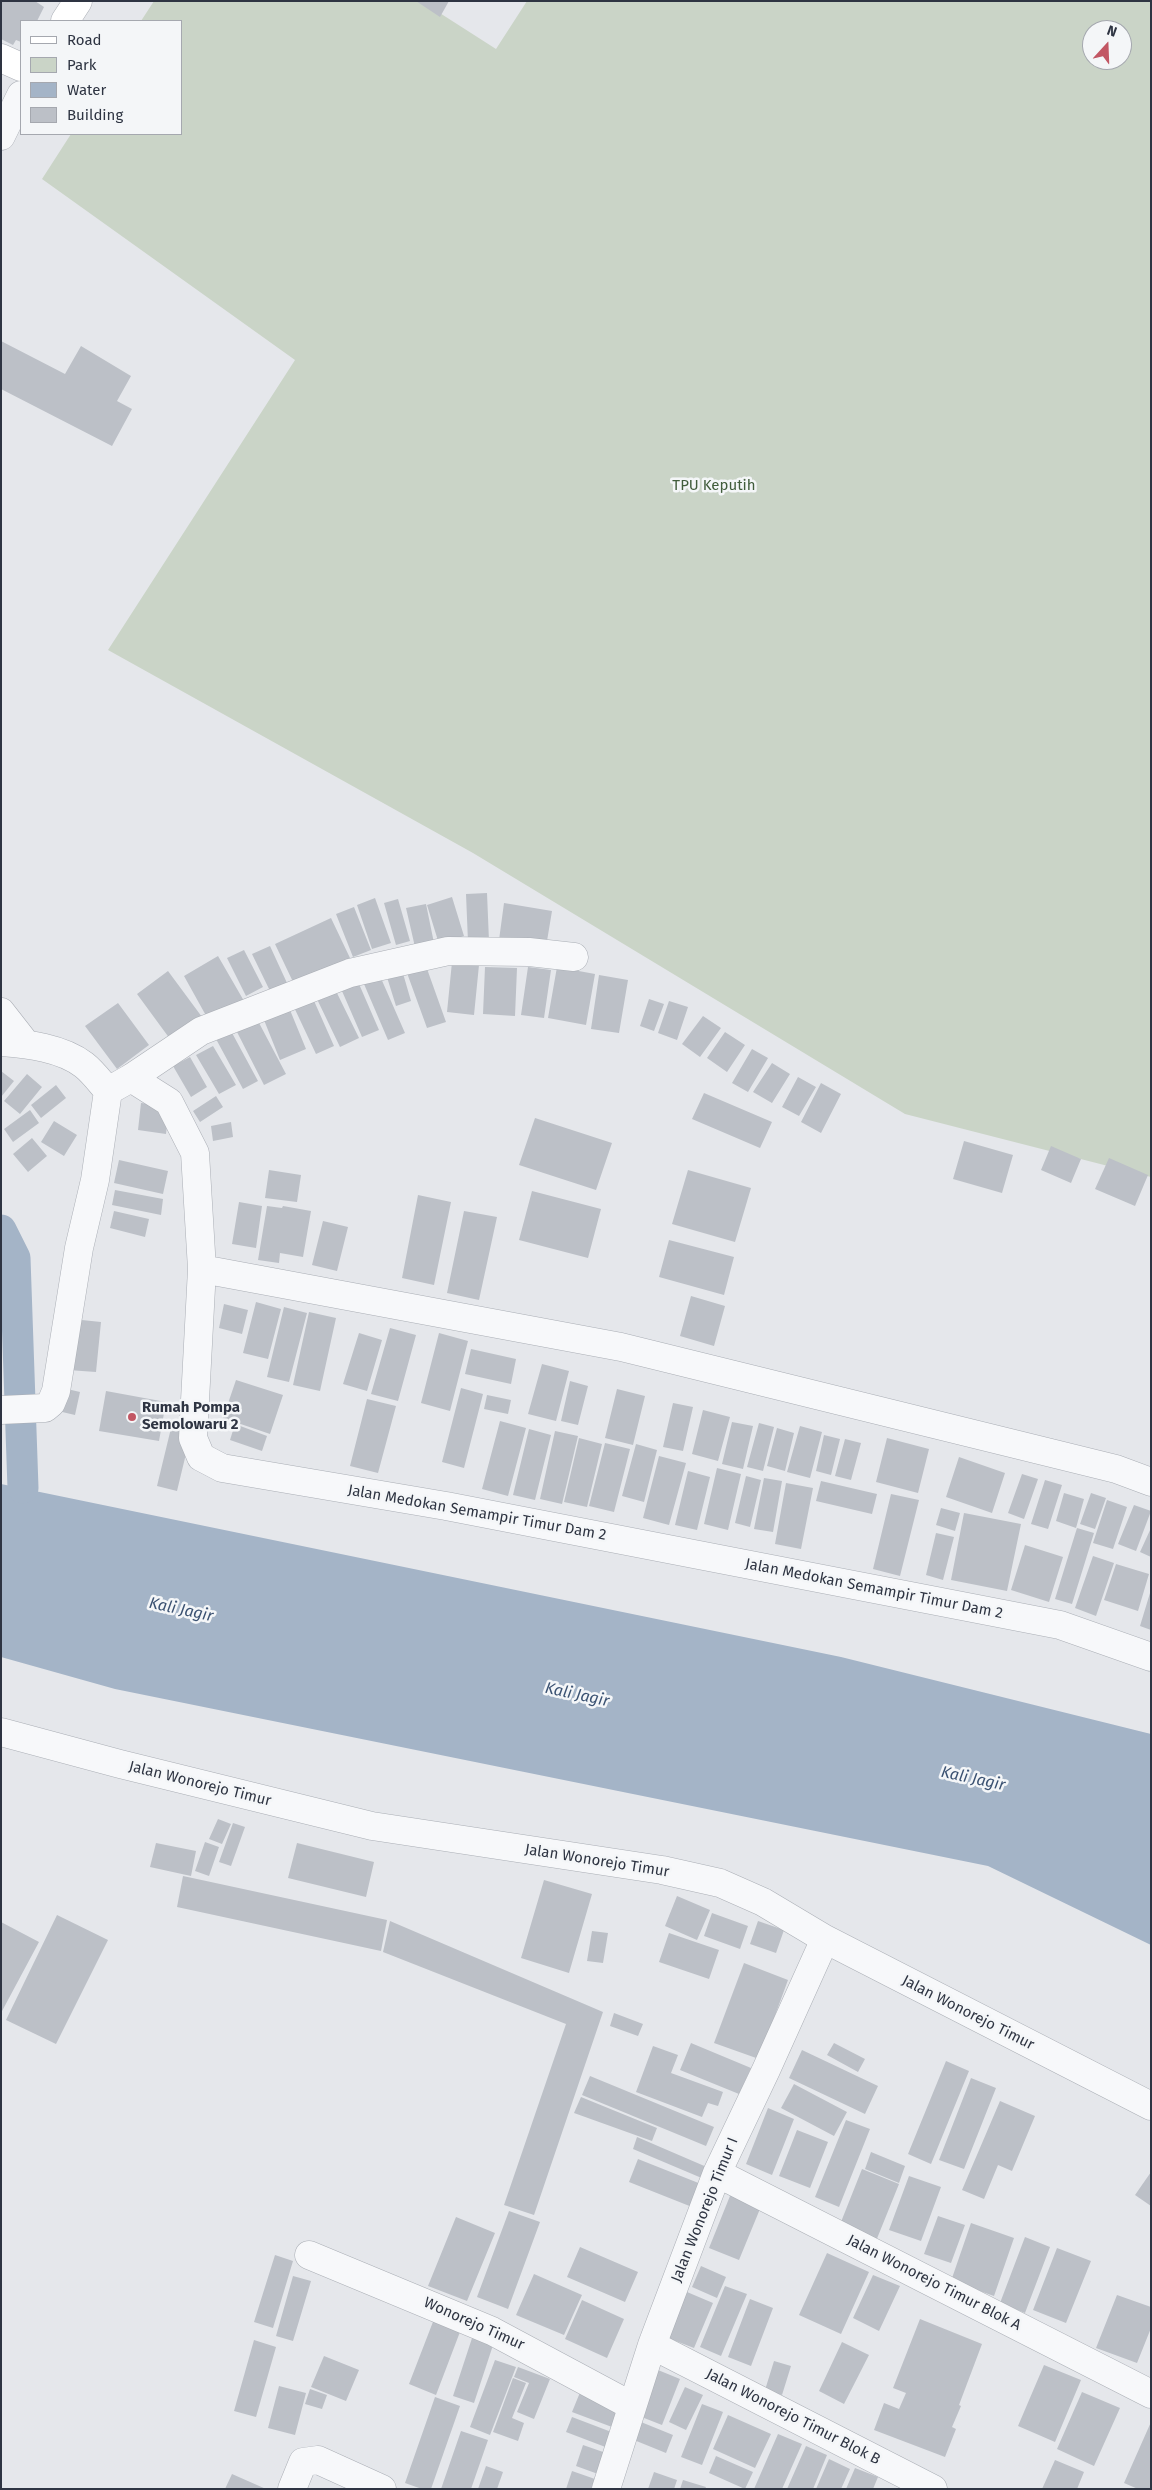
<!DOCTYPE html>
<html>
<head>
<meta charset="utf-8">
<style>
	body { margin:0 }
	#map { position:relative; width:1152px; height:2490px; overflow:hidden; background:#e5e7eb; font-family:"Fira Sans",sans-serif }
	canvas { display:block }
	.frame { position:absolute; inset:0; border:2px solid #2e3442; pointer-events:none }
	.legend { position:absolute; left:20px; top:20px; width:162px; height:115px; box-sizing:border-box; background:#f4f6f8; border:1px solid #a5a8af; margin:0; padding:6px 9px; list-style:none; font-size:15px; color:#2e3442 }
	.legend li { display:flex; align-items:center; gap:10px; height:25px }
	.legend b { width:25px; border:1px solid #a5a8af }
	.north { position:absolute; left:1082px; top:20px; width:50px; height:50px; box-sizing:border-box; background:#f4f6f8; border:1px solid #a5a8af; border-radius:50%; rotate:20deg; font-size:14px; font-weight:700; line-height:20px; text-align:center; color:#2e3442 }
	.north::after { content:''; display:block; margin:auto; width:18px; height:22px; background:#c25764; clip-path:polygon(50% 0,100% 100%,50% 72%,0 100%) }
</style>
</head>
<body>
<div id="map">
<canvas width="1152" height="2490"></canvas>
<div class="frame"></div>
<ul class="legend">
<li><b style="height:6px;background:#fff"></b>Road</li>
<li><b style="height:14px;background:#cad4c7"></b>Park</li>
<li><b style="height:14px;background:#a4b4c7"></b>Water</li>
<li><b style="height:14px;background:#bcc0c7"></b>Building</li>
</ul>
<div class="north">N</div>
</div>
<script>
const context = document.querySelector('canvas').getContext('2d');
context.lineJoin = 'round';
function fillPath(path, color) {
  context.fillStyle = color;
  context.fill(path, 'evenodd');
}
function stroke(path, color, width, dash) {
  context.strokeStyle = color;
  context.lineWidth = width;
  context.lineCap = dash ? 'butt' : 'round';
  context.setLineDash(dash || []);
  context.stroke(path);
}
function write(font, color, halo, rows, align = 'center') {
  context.font = font + ' "Fira Sans",sans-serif';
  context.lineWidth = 5;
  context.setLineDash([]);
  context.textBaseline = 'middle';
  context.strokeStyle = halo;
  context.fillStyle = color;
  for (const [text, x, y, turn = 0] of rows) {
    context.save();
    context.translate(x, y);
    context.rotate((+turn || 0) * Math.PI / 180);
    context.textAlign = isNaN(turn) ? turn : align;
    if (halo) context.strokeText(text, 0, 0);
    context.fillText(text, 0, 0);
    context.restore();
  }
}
const green = new Path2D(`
	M154,1H421L496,49L527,1H1151V1177L905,1114L473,853L108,650L295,360L42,179L71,134H181V21H141ZM1092,30H1122V60H1092Z`);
const water = new Path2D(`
	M1,1484L841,1657L1151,1734V1945L988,1866L115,1689L1,1657Z`);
const canal = new Path2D(`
	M1,1230L15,1258L23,1488`);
const building = new Path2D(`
	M1,1H35L44,7L37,21H21V42L16,40L13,45L1,39Z
	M416,1H449L440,17Z
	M1,341L65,374L81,346L131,376L117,401L132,409L112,446L1,389Z
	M487,893L489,941L468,942L466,894Z
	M452,897L464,936L439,944L427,905Z
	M375,898L391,943L372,949L357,905Z
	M398,899L410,941L396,945L384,903Z
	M504,903L552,911L546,947L499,940Z
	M426,904L434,943L415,947L406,908Z
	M354,907L371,950L353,957L336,914Z
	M331,918L350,958L294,984L275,944Z
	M270,946L287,983L270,991L252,954Z
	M244,950L263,987L246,996L227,958Z
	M218,956L244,1001L209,1021L184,976Z
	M452,962L479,965L474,1015L447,1012Z
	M426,966L446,1022L427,1028L407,973Z
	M485,967L517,968L515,1016L483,1014Z
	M528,967L551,970L544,1018L521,1015Z
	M557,967L595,974L586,1025L548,1018Z
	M402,970L411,1001L396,1006L386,974Z
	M168,971L202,1017L170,1039L137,994Z
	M599,975L628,980L619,1033L591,1029Z
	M380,976L405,1033L388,1040L364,984Z
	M359,984L379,1030L362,1037L342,991Z
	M335,989L359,1038L340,1047L316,997Z
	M311,994L334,1046L316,1054L292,1003Z
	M649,999L664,1004L654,1031L640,1026Z
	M669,1001L688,1007L677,1040L658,1033Z
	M118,1003L149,1045L117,1069L85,1026Z
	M290,1010L306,1049L280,1060L264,1020Z
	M703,1016L721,1028L700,1057L682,1044Z
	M258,1021L286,1074L264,1085L237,1032Z
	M231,1031L258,1081L243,1089L216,1039Z
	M725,1032L745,1045L727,1072L707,1058Z
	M213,1046L236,1085L219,1094L196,1055Z
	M752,1049L768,1058L748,1092L732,1083Z
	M190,1057L207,1087L191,1097L173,1066Z
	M772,1063L790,1074L772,1103L753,1092Z
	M1,1071L14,1081L1,1097Z
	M27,1074L42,1087L20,1114L4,1101Z
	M798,1077L816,1087L799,1116L782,1107Z
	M821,1083L841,1094L821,1133L801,1122Z
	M56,1085L66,1098L41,1118L31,1105Z
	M704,1093L772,1122L760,1148L692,1119Z
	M216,1096L223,1107L200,1122L193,1111Z
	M141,1103L169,1106L166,1134L138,1130Z
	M30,1110L39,1123L13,1142L4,1129Z
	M535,1118L612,1143L596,1190L519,1165Z
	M54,1121L77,1135L64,1156L41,1142Z
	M231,1122L233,1137L213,1141L211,1126Z
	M32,1138L47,1156L28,1172L13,1154Z
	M964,1141L1013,1155L1002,1193L953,1179Z
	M1051,1146L1081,1159L1071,1183L1041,1170Z
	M1109,1158L1148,1175L1135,1206L1095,1189Z
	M119,1160L168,1171L163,1194L114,1183Z
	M269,1170L301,1175L297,1202L265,1198Z
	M688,1170L751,1188L735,1242L672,1224Z
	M115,1190L163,1199L161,1215L112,1205Z
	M532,1191L601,1209L588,1258L519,1240Z
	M418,1195L451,1202L434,1285L402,1278Z
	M239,1202L262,1206L256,1248L232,1244Z
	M267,1206L282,1208L283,1206L311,1211L303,1257L280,1253L279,1263L258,1260Z
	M114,1211L149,1219L145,1237L110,1228Z
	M464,1211L497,1217L479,1300L447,1293Z
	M323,1221L348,1227L337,1271L312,1265Z
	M669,1240L734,1257L724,1295L659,1277Z
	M691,1296L725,1306L714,1346L680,1336Z
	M256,1302L281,1309L268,1359L243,1353Z
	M224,1304L248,1310L242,1334L219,1328Z
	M284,1307L307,1313L289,1382L267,1377Z
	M309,1312L336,1318L320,1391L293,1385Z
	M72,1319L101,1322L96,1372L68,1370Z
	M390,1328L416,1335L398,1401L371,1394Z
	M359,1333L382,1340L367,1391L343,1384Z
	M439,1333L468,1341L450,1411L421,1403Z
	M471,1349L516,1359L511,1384L465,1374Z
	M542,1364L569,1371L556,1421L528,1414Z
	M236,1380L283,1395L270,1434L223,1418Z
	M570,1381L588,1386L578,1425L561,1421Z
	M63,1388L80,1392L75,1415L58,1411Z
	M461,1388L483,1394L464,1468L442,1462Z
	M617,1389L645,1396L633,1445L605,1438Z
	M106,1391L166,1402L159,1441L99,1431Z
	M487,1395L511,1400L508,1414L484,1409Z
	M367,1399L396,1406L378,1473L350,1466Z
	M673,1403L693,1407L683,1451L663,1447Z
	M703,1410L730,1417L718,1461L692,1454Z
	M500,1421L526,1428L508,1496L482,1489Z
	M732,1422L753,1426L743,1469L722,1464Z
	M759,1423L774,1427L763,1471L747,1467Z
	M172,1424L192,1429L177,1491L157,1486Z
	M235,1424L267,1436L262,1451L230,1440Z
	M800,1426L822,1432L810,1478L787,1472Z
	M777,1428L794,1433L785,1471L767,1466Z
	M529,1429L551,1435L535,1500L513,1495Z
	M555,1431L578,1436L562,1504L540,1499Z
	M824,1435L840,1439L831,1475L816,1471Z
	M579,1438L602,1444L587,1507L564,1502Z
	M887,1438L929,1449L918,1493L876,1482Z
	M845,1439L861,1443L851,1480L835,1476Z
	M605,1443L630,1449L614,1512L589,1506Z
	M636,1444L657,1450L644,1502L622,1496Z
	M659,1456L686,1463L669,1525L643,1518Z
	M959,1457L1005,1473L992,1513L946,1497Z
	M717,1468L741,1474L728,1530L704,1524Z
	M688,1471L710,1477L697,1530L675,1525Z
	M1022,1474L1038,1479L1024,1519L1008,1513Z
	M746,1476L761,1480L750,1527L735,1523Z
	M764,1478L782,1481L773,1532L754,1529Z
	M1045,1480L1062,1485L1048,1529L1031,1524Z
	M821,1481L877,1494L872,1514L816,1501Z
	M786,1483L813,1488L801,1549L775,1544Z
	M1064,1493L1084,1499L1076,1528L1056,1521Z
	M1091,1493L1106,1498L1095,1529L1080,1524Z
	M891,1494L919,1500L900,1576L873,1569Z
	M1107,1500L1127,1507L1113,1549L1093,1543Z
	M1134,1505L1151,1511L1136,1551L1118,1544Z
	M941,1508L960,1513L955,1531L936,1525Z
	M964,1513L1021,1524L1007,1591L951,1580Z
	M1077,1528L1094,1533L1072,1604L1055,1599Z
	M1151,1528V1557L1140,1552Z
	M936,1533L954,1537L943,1580L926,1575Z
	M1025,1545L1063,1557L1049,1602L1011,1590Z
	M1093,1556L1114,1563L1096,1616L1075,1608Z
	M1116,1564L1149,1574L1138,1611L1104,1600Z
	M1150,1593H1151V1630L1140,1626Z
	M218,1819L231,1824L222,1844L209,1839Z
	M233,1823L245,1827L231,1866L219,1862Z
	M205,1842L219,1847L209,1876L195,1871Z
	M156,1843L196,1851L191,1876L150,1867Z
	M297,1843L374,1862L366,1897L288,1878Z
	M183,1876L387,1920L381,1951L177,1907Z
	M544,1880L592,1894L569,1973L521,1958Z
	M677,1896L710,1910L697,1940L665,1926Z
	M712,1913L748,1926L740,1949L704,1936Z
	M57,1915L108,1940L56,2044L6,2020Z
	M390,1921L603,2012L534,2215L504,2205L566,2024L383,1952Z
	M758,1921L784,1930L776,1953L750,1944Z
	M1,1922L39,1942L1,2013Z
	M592,1931L608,1933L603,1963L587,1961Z
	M669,1933L719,1950L709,1979L659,1962Z
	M744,1963L788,1980L759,2059L714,2043Z
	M614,2013L643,2024L638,2036L610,2026Z
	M691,2043L751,2068L739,2094L680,2070Z
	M834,2043L865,2059L858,2072L827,2055Z
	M653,2046L678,2055L671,2073L723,2092L718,2106L708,2103L702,2117L636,2092Z
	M802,2050L878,2086L865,2114L789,2078Z
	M946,2061L969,2071L931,2164L908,2154Z
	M590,2076L714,2127L706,2146L582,2095Z
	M971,2078L996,2088L964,2169L939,2160Z
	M794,2084L847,2112L834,2136L781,2108Z
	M581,2097L657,2128L652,2141L574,2113Z
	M1000,2101L1035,2116L1012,2171L998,2165L984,2199L962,2190Z
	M768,2108L794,2119L772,2175L746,2164Z
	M846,2120L870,2129L839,2207L815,2197Z
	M797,2130L828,2142L810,2188L779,2176Z
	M637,2137L709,2168L704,2179L633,2149Z
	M871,2152L905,2166L899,2183L865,2169Z
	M638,2159L701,2184L692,2207L629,2182Z
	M862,2169L899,2184L876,2241L839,2227Z
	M1151,2172V2206L1135,2195Z
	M909,2176L941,2187L921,2241L889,2230Z
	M732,2191L762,2204L739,2260L709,2248Z
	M509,2211L540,2222L508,2309L477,2297Z
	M938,2216L965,2225L951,2263L924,2254Z
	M456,2217L495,2233L467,2301L428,2286Z
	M971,2223L1014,2238L994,2296L951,2281Z
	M1025,2237L1050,2247L1025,2313L1000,2303Z
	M580,2247L638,2272L625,2302L567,2277Z
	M1057,2248L1091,2261L1066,2323L1033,2310Z
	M827,2253L869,2272L841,2334L799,2315Z
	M275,2255L293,2261L273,2328L254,2322Z
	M701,2266L726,2277L717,2298L692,2287Z
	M534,2274L582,2295L564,2335L516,2315Z
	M873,2275L900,2286L879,2331L853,2318Z
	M293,2276L311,2281L293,2341L276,2336Z
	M725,2286L747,2294L721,2356L700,2347Z
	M687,2292L713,2303L694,2348L668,2338Z
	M1117,2295L1151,2307V2328L1137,2363L1096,2348Z
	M750,2299L773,2308L751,2366L728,2357Z
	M582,2300L624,2319L607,2358L565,2339Z
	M436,2314L463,2324L436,2395L409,2384Z
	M920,2319L982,2344L959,2405L961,2406L952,2427L956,2429L945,2457L874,2430L884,2403L899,2409L906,2393L893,2388Z
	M475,2329L496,2336L474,2403L453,2396Z
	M254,2340L276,2347L256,2417L234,2411Z
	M842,2342L869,2355L844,2404L819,2391Z
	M324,2356L359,2370L346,2401L311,2387Z
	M495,2360L516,2367L490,2435L470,2427Z
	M774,2361L791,2366L782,2395L765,2390Z
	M1044,2365L1081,2380L1055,2442L1018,2426Z
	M518,2367L550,2379L534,2419L517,2412L529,2383L514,2377Z
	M658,2370L680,2379L662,2425L639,2416Z
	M513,2378L526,2383L512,2418L524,2423L518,2441L493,2432Z
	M279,2386L306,2393L295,2435L268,2428Z
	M685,2387L703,2395L686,2430L669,2422Z
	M310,2389L327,2395L322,2409L305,2404Z
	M581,2390L621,2406L612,2427L572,2412Z
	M1082,2392L1120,2408L1094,2466L1057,2449Z
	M435,2397L460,2406L431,2489H422L405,2483Z
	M702,2404L723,2412L702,2465L681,2457Z
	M728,2415L771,2434L755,2468L713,2449Z
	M572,2417L614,2433L608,2448L566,2432Z
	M641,2422L673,2435L666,2453L634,2440Z
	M1151,2422V2489H1138L1124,2483Z
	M461,2431L488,2440L471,2489H441Z
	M778,2434L802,2444L782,2489H754Z
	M583,2445L606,2453L598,2474L576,2466Z
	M806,2446L827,2455L813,2489H787Z
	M716,2456L753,2472L745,2489L709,2473Z
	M829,2459L850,2469L841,2489H816Z
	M1055,2460L1084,2472L1077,2489H1042Z
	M486,2466L503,2472L497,2489H478Z
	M855,2468L878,2477L873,2489H846Z
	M572,2471L595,2479L591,2489H566Z
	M654,2472L677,2480L674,2489H648Z
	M232,2474L266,2489H225Z
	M683,2480L706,2487L705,2489H680Z`);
const minor = new Path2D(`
	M1,1012L26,1044
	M1,1042C28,1044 62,1048 84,1065C93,1072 101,1083 108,1091
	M131,1078L169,1102L195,1153L202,1269L193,1438L201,1457L222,1468L446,1506L1060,1625L1151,1657
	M108,1091L131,1078L201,1031L350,973L448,951L529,952L574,957
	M202,1269L621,1347L1116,1469L1151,1482
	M1,1410L45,1408L51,1403L56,1391L79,1248L95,1180L108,1091
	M1,1732L120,1764L372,1826L662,1870L720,1883L763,1902L825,1939L1151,2106
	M717,2173L1151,2394
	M309,2255L492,2331L632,2406
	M652,2345L933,2489
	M292,2489L303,2462L318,2460L382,2489
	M606,2489L652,2345L717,2173L766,2070L825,1939`);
const tertiary = new Path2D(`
	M1,136L21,95`);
const secondary = new Path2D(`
	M65,21L78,1
	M1,58L21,67`);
const markers = [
	[132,1417,5,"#c25764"]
];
const parkNames = [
	["TPU Keputih",714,486]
];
const poiNames = [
	["Rumah Pompa",142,1408],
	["Semolowaru 2",142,1425]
];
const streetNames = [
	["Jalan Medokan Semampir Timur Dam 2",477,1513,10],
	["Jalan Medokan Semampir Timur Dam 2",874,1589,11],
	["Jalan Wonorejo Timur",200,1784,14],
	["Jalan Wonorejo Timur",597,1861,9],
	["Jalan Wonorejo Timur",968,2013,27],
	["Jalan Wonorejo Timur I",705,2210,-68],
	["Jalan Wonorejo Timur Blok A",934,2283,27],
	["Wonorejo Timur",474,2324,24],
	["Jalan Wonorejo Timur Blok B",793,2417,27]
];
const waterNames = [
	["Kali Jagir",181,1610,12],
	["Kali Jagir",577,1695,12],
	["Kali Jagir",973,1779,12]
];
fillPath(green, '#cad4c7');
fillPath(water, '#a4b4c7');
stroke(canal, '#a4b4c7', 31);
fillPath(building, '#bcc0c7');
stroke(minor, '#aaaeb5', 29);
stroke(tertiary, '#aaaeb5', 29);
stroke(secondary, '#aaaeb5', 29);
stroke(minor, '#f7f8fa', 28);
stroke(tertiary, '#f7f8fa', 28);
stroke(secondary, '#fff', 28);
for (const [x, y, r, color] of markers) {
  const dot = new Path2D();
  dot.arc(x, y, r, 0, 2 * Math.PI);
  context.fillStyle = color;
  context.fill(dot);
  stroke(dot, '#f4f6f8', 2);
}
write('15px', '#415d3c', '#f4f6f8', parkNames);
write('bold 15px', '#2e3442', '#f4f6f8', poiNames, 'left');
write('15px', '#2e3442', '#f4f6f8', streetNames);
write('italic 16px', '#3b5272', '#f4f6f8', waterNames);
</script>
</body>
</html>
